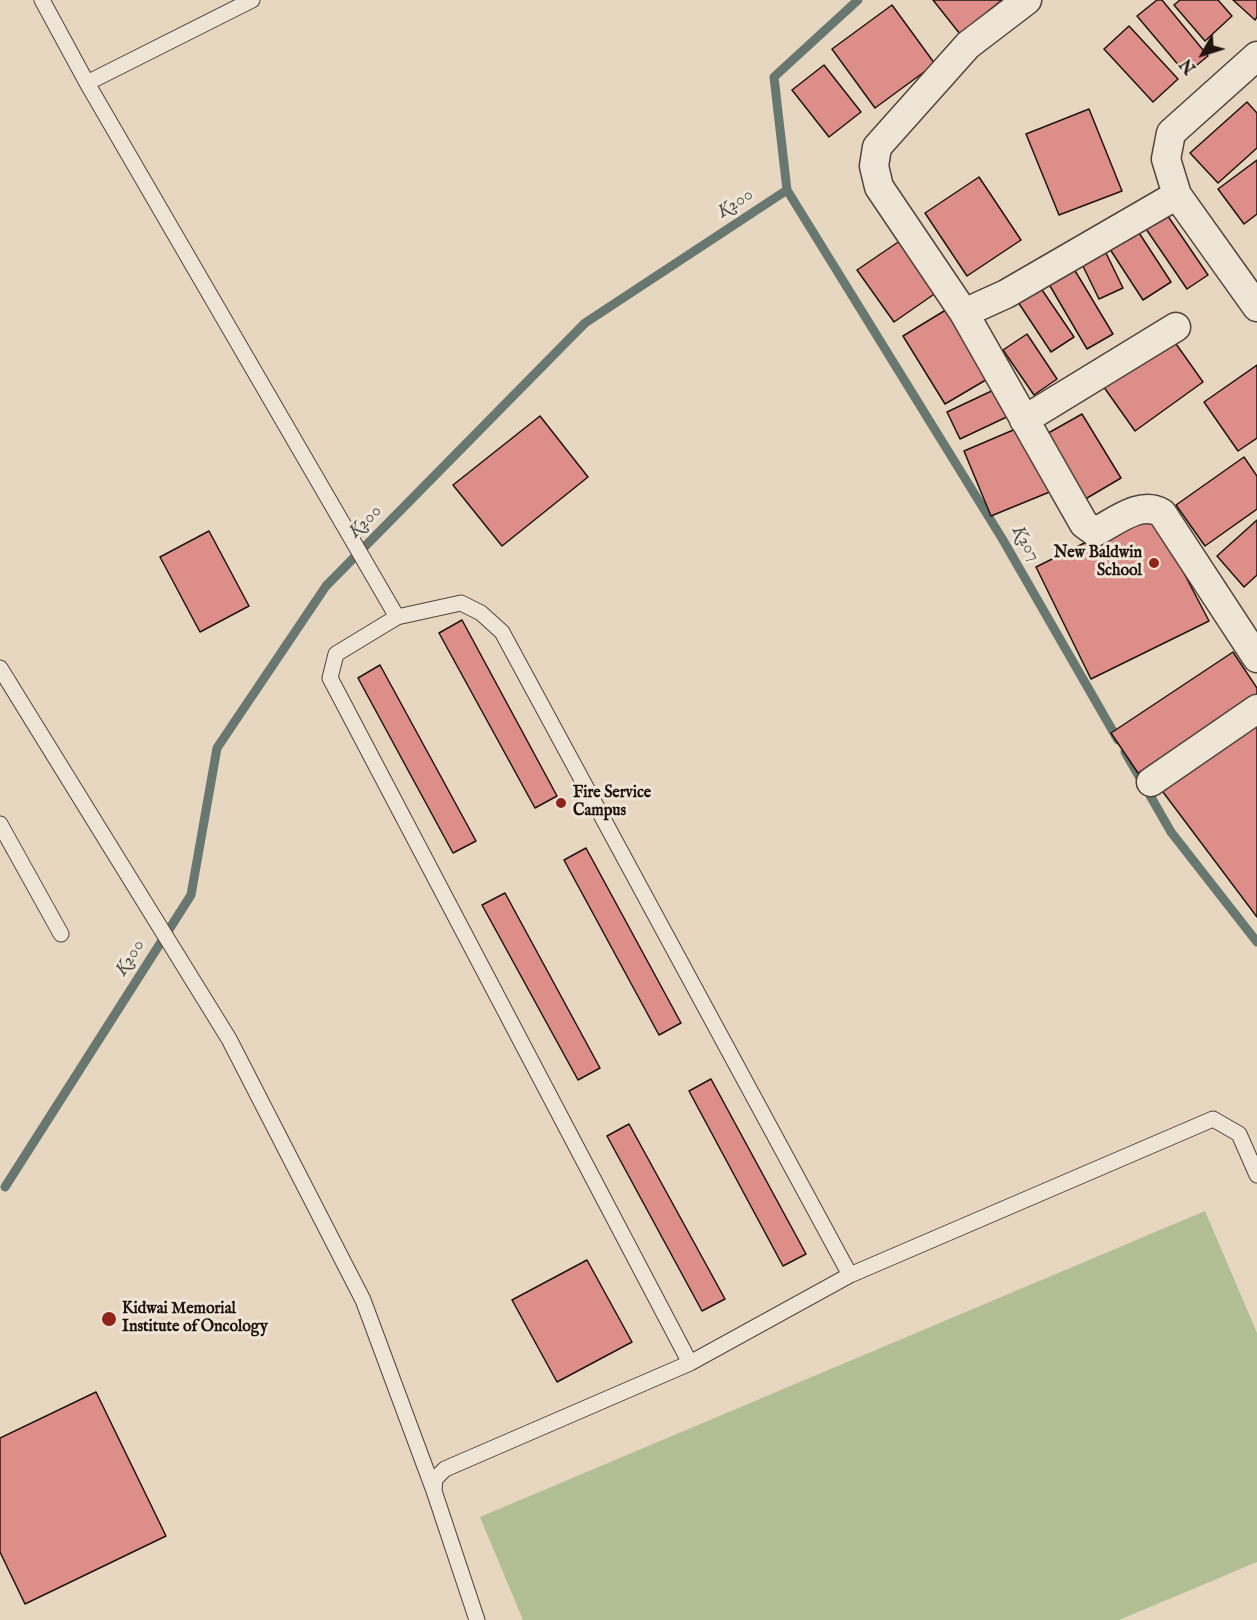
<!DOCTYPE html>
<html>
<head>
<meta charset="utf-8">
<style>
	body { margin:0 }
	#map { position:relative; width:1257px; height:1620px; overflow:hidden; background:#e7d7c0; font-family:"IM FELL English",serif }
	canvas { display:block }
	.north { position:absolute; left:1173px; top:24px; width:60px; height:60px; -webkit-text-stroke:4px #efe5d6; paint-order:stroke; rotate:231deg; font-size:16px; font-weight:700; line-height:24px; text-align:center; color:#21130e }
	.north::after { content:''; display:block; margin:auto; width:21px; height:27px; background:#21130e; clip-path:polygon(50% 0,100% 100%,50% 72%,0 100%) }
</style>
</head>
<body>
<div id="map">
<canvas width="1257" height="1620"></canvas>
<div class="north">N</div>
</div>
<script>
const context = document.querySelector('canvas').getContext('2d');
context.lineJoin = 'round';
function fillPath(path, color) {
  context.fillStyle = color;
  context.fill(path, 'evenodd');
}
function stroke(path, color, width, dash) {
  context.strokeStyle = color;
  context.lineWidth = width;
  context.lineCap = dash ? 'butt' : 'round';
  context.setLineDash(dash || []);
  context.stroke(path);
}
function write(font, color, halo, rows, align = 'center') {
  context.font = font + ' "IM FELL English",serif';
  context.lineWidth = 6;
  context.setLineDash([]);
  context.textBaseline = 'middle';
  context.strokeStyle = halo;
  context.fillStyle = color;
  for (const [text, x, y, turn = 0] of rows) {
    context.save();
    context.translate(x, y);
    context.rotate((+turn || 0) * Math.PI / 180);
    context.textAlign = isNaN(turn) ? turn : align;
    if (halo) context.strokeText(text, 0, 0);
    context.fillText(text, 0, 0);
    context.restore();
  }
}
const green = new Path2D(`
	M1205,1211L1257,1333V1562L1119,1620H523L480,1517Z`);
const stream = new Path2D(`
	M858,0L774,77L787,190L1003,540L1118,740
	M1125,752L1171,832L1257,942
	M5,1187L191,895L217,748L326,586L585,323L787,190`);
const building = new Path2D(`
	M933,0H1002L960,34Z
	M1157,0H1162L1208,56L1186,74L1137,16Z
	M1180,0H1218L1232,16L1205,41L1174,5Z
	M1233,0H1257V17L1255,20Z
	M892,5L935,64L875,108L832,49Z
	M1129,26L1178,79L1153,102L1104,49Z
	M824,65L861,112L829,137L792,90Z
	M1247,102L1257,113V148L1218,183L1190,153Z
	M1089,109L1122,191L1059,215L1026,134Z
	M1257,160V214L1244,224L1218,189Z
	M979,177L1021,240L967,276L925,213Z
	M1161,206L1208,275L1187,289L1140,220Z
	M1132,222L1171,282L1143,300L1104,240Z
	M907,236L943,288L894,322L857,270Z
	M1104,249L1123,288L1099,299L1080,260Z
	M1068,259L1113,334L1087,349L1043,274Z
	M1038,284L1074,337L1051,352L1016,299Z
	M954,305L996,374L945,404L903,336Z
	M1027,334L1057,379L1034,395L1003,350Z
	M1169,334L1203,382L1135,431L1101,383Z
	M1257,365V438L1238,451L1204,402Z
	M1000,387L1013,414L960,439L947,412Z
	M1082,414L1121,478L1082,501L1043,436Z
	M540,416L588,477L502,546L453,485Z
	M1025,425L1052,491L991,516L964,451Z
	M1244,457L1257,476V509L1205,546L1176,505Z
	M1151,510L1209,621L1091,679L1036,567Z
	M1257,520V575L1244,587L1217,556Z
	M209,531L249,606L200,632L160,557Z
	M462,620L557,796L535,808L439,633Z
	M1233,652L1257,688V694L1138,773L1111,733Z
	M380,665L476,841L453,853L358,678Z
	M1257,715V917L1160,788Z
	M586,848L681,1023L659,1035L564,860Z
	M505,893L600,1068L578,1080L482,905Z
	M711,1079L806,1254L783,1266L689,1091Z
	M629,1124L725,1299L702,1311L607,1136Z
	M587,1260L632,1342L557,1382L512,1300Z
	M96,1392L166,1536L25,1604L0,1552V1438Z`);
const service = new Path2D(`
	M42,0L87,83L397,617
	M87,83L252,0
	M0,668L229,1039L363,1300L434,1491
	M0,824L61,934
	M690,1363L330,678L336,654L397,617L461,603L481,613L502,632L850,1275
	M477,1620L434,1491L435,1479L445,1469L690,1363L850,1275L1213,1119L1239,1134L1257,1175`);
const minor = new Path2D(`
	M1027,0L968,45L877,147L874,166L879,187L964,313L1084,524L1095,532C1115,522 1140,500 1162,513L1257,658
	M1257,56L1171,133L1166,159L1177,195L1257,307
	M964,313L1006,294L1177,195
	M1024,420L1176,327
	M1151,782L1257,709`);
const markers = [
	[1154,563,6,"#8f2418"],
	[561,803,6,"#8f2418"],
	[109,1319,8,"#8f2418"]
];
const poiNames = [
	["New Baldwin",1142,554,"right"],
	["School",1142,572,"right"],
	["Fire Service",573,794],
	["Campus",573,812],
	["Kidwai Memorial",122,1310],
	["Institute of Oncology",122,1328]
];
const waterNames = [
	["K200",736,204,-33],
	["K200",366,522,-45],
	["K207",1025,544,60],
	["K200",131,958,-58]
];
fillPath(green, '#b2bf95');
stroke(stream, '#687770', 9);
fillPath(building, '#dd8e88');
stroke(building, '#21130e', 1.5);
stroke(service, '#52443a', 17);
stroke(minor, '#52443a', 31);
stroke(service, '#efe5d6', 15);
stroke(minor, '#efe5d6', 28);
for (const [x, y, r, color] of markers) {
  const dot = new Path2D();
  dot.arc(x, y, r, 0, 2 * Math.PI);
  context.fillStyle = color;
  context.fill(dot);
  stroke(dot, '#efe5d6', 2);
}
write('bold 16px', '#21130e', '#efe5d6', poiNames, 'left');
write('italic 18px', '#4a4d47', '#efe5d6', waterNames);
</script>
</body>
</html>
